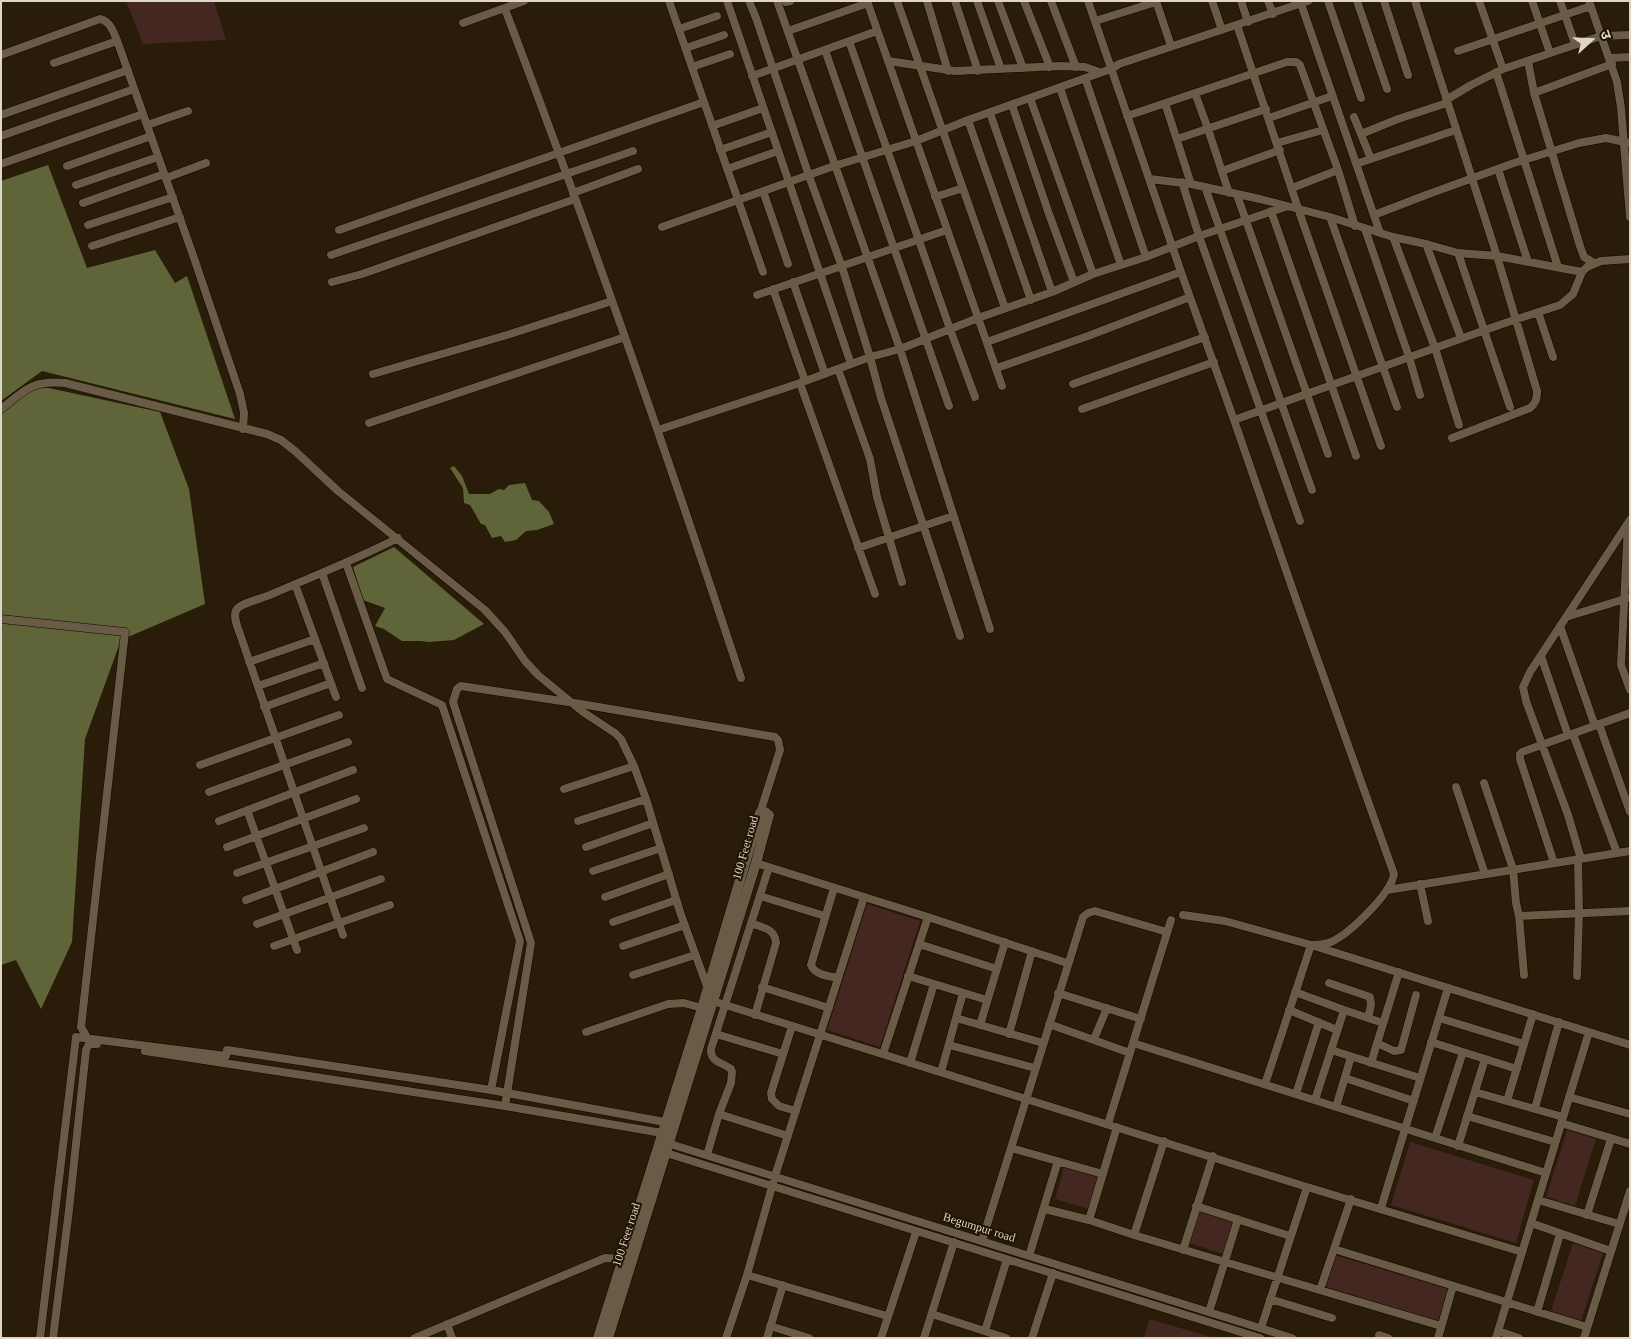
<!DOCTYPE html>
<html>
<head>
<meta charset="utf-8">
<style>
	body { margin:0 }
	#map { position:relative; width:1631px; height:1339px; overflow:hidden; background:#291c08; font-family:"Times New Roman","Noto Sans Devanagari",serif }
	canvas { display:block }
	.frame { position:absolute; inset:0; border:2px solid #dfd6ca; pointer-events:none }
	.north { position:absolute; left:1566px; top:15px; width:50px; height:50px; -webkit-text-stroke:4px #1f1302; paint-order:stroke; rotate:70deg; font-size:14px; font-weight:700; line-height:20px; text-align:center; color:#dfd6ca }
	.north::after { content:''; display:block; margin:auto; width:18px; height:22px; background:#dfd6ca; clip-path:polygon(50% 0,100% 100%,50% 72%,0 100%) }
</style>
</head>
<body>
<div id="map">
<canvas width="1631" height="1339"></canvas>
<div class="frame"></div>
<div class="north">उ</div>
</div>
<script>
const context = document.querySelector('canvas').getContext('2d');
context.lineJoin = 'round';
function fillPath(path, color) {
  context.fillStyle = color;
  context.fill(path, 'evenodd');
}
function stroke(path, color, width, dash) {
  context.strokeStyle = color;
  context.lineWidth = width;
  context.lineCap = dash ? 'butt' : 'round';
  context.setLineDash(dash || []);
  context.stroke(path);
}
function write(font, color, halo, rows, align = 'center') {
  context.font = font + ' "Times New Roman",serif';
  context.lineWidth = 4;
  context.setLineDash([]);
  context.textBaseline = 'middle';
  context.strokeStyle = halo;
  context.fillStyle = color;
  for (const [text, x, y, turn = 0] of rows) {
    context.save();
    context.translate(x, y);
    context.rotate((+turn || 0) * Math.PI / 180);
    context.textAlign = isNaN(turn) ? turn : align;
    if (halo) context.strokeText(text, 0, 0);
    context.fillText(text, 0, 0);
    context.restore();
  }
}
const green = new Path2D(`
	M126,1H214L226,40L143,44Z
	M867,904L920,921L880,1047L827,1030Z
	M1567,1130L1596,1139L1575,1206L1546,1197Z
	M1410,1142L1534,1180L1516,1243L1391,1205Z
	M1064,1167L1098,1177L1089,1209L1055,1199Z
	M1198,1211L1233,1222L1223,1254L1189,1243Z
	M1573,1243L1603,1253L1581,1321L1551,1311Z
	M1335,1255L1448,1289L1438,1321L1326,1287Z
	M1149,1319L1215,1338H1144Z`);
const water = new Path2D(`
	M48,165L87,268L155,250L175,283L187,276L235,419L42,371L1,401V181Z
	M35,385L160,412L189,489L205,604L121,640L85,739L72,942L41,1009L16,960L1,965V411Z
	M454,466L462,476L469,494H490L499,489L504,490L509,485L525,483L532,500L539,501L549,512L554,524L537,530L526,531L516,540L505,542L501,536L492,538L485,525L481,524L470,505L464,503L463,488L450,468Z
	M394,547L484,624L454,640L429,642L420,641H402L384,629L375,626L385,608L363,600L353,567Z`);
const minor = new Path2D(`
	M669,1L763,272
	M727,1L851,364
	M749,1L756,18L809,176L842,267L870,357L881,398L960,636
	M777,1L900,349L990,629
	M867,1L1002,386
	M897,1L1005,308
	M927,1L948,71
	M955,1L978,71
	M977,1L1001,69
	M998,1L1023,68
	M1024,1L1050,67
	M1051,1L1076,67
	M1088,1L1181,272L1234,420L1296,599L1394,874C1391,894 1349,934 1331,942C1324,945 1318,945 1311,945L1225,921L1183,915
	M1156,1L1171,46
	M1212,1L1222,30
	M1241,1L1248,22
	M1268,1L1273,14
	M1300,1L1380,233
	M1328,1L1361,98
	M1357,1L1387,89
	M1384,1L1408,75
	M1415,1L1497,256L1537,391C1537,399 1536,403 1530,408L1452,438
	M1479,1L1503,69
	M1532,1L1550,53
	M1560,1L1575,44
	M1589,1L1617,82L1621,108L1630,217
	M786,2L790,1
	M505,9C589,230 667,453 741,678
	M1095,21L1156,2
	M463,23L524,1
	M1237,25L1302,220L1381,446
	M679,29L717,16
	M788,31L868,3
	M849,41L950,329L975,397
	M686,48L724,35
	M825,50L949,406
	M1458,51L1591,6
	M1,55L100,19C111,21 114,34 118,43L194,258L240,394L244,413L243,429
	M1610,58L1630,57
	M888,61L955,71L1060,66L1085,67L1099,72
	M1528,61L1534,93L1580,246L1584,257L1594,263
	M54,63L117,41
	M692,67L730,54
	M1496,72L1558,267
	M752,76L877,31
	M1085,78L1146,257
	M1060,88L1121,265
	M1195,93L1208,129L1229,193
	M1534,93L1612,64
	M1030,98L1093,274
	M1446,100L1471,85L1503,69L1601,36L1630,35
	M1165,103L1191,184
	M1012,105L1049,214L1074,282
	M990,113L1052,292
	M1,115L128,70
	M1127,116L1287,62H1296L1300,65L1338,170L1355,226
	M1354,117L1371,159
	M1269,118L1332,96
	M968,120L1031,300
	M147,125L188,111
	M712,126L763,108
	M1361,134L1398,119L1447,103
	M1,136L134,89
	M1177,139L1266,109
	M1277,143L1323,130
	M720,150L772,132
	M1,164L143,114
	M1356,164L1456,130
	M67,166L151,136
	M727,169L778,151
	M1498,169L1528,262
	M1222,171L1280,150
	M166,178L206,163
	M1150,179L1191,184L1260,199L1330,217L1393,237L1426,244L1458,253L1497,256L1582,272
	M1182,182L1199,236L1300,521
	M76,185L158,157
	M1205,187L1312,490
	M1292,188L1338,170
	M763,191L788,264
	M573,193L638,169
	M1237,195L1328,454
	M935,197L963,188
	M83,203L164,174
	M1271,211L1356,456
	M1374,215L1426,195L1514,163L1579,143L1606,138L1630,143
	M1330,217L1397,407
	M88,225L173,197
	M662,227L834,166L916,141L968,120L1111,69L1119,64L1308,1
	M1365,229L1409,357L1420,395
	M339,230L704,102
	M1393,237L1435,348L1459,425
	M1426,244L1461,338
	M92,246L180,217
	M1458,253L1510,407
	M331,255L633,151
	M332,282L362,274L575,199
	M793,282L825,374
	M773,289L805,381
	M757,295L947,230
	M1538,312L1553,357
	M987,342L1181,272
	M997,368L1088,336L1190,297
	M838,369L870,459L877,497L902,582
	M373,374L507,335L612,301
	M800,383L875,594
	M1073,384L1205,337
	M1,409C25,390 32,380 65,383L267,434L281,440L295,451L338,491L485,610L505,632L525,661L538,675L583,712L615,733L621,739L634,766L646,799L680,912L712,1000L716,1002L1307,1187L1522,1252
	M1082,409L1214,362
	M1234,420L1502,324L1560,305L1573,294L1582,272L1587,267L1601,261L1630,259
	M369,423L625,337
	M658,430L800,383L870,357L900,349L978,318L1052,292L1093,274L1146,257L1199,236L1285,207
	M1628,524L1621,665L1630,690
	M858,548L953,516
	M346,563L387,679L442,705L520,941L491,1090
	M322,573L362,688
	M295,584L336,697
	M1566,617L1628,598
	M1,619L125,632L81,1027L88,1039L89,1042
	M1560,626L1595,726
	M1541,656L1568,735
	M249,662L315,639
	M258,686L324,663
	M264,707L331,683
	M1599,724L1630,812
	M1573,734L1617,853
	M200,765L339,715
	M1484,783L1513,869L1516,903L1519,916L1524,975
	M1456,787L1485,874
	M564,789L634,766
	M209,792L348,742
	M247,810L297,950
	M219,821L353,770
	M578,821L646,799
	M227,847L356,799
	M586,847L653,823
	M1581,859L1568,815L1526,701L1523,687L1530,672L1630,520
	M756,863L928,917L1067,963
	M1554,863L1520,759V754L1522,752L1630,713
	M593,871L661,848
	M237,873L364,828
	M1420,884L1428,921
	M834,888L811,965C815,975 828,976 838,978
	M1387,890L1630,851
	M760,896L825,916
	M605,897L669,874
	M246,900L373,852
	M1519,916L1630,911
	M613,922L676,900
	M751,923C763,928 775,928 776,943L755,1015
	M257,924L381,879
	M343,935L240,634C238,628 232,615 237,609C241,603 264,598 272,594C314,576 357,559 398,538
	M919,944L997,969
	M274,946L390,905
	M623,946L685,925
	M633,975L695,955
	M908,976L987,1000
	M1577,976L1579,913L1578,859
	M1329,983L1370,997L1371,1005L1368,1018
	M762,987L829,1008
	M1295,992L1344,1010L1383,1023
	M1058,993L1141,1019
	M1289,1010L1337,1030
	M956,1018L1043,1043
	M1439,1018L1524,1044
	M1049,1024L1130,1053
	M980,1025L1005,942
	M792,1026L771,1093L772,1099L779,1106L796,1111
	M586,1032L668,1004L684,1003L702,1008
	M716,1034L783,1054
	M1009,1034L1032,951
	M1094,1039L1107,1008
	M1431,1042L1517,1069
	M1133,1043L1546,1173
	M1377,1043L1394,1051L1401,1050L1416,995
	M949,1045L1035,1068
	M1331,1050L1420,1078
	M145,1051L505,1106L662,1133
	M883,1054L928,917
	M910,1063L934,984
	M1371,1063L1399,972
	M941,1072L963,993
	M1345,1078L1414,1101
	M1265,1084L1311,945L1630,1045
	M1475,1092L1563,1117
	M1296,1094L1319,1022
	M1569,1097L1630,1114
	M1315,1100L1344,1010
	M1507,1101L1533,1014
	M505,1106L531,943L453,702L457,689L461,686L575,703L775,737L778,740L780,750L760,813
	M1336,1107L1351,1057
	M1535,1108L1559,1022
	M719,1114L788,1136
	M1467,1116L1555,1142
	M1561,1123L1630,1144
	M1108,1124L1171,920
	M1435,1138L1463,1052
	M664,1142L1292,1338
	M1458,1146L1485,1059
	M1011,1148L1103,1174
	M663,1152L1260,1338
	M707,1155L719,1114L731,1083L732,1072L731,1069C722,1062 710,1062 711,1049L769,867
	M1538,1200L1619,1224
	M1196,1206L1290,1236
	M1381,1208L1448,988
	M1045,1209L1089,1220L1134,1235L1441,1326
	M1587,1215L1611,1139
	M1089,1220L1117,1127
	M1531,1223L1611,1251
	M1134,1235L1164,1141
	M982,1241L1083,917L1088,913L1095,911L1167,932
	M1334,1249L1587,1327
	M1183,1250L1213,1156
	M1029,1256L1058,1161
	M747,1275L887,1316
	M1320,1290L1351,1199
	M1270,1299L1332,1318
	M1209,1312L1238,1219
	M1537,1312L1560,1234
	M932,1314L1006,1338
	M447,1324L452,1338
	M770,1326L809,1338
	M1261,1328L1307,1187
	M985,1331L1007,1259
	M1498,1331L1519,1338
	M1379,1335L1388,1338
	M40,1338L76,1037L226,1056L227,1050L491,1090L665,1122
	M53,1338L69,1210L86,1050L89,1044H97
	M415,1338L605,1258L622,1259
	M726,1338L747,1275L775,1176L864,897
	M767,1338L783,1285
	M881,1338L916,1232
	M924,1338L954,1242
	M1032,1338L1053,1273
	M1438,1338L1453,1286
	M1496,1338L1589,1032
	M1584,1338L1630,1191`);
const tertiary = new Path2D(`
	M598,1338L702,1008L758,819L760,813L765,812L769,815L756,863L608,1338`);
const streetNames = [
	["100 Feet road",746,848,-74],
	["Begumpur road",979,1228,17],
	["100 Feet road",627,1235,-72]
];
fillPath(green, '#432720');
fillPath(water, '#5f6538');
stroke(minor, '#110600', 9);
stroke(tertiary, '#110600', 11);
stroke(minor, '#6a5b46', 8);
stroke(tertiary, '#6a5b46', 10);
write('12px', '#dfd6ca', '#1f1302', streetNames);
</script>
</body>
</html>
